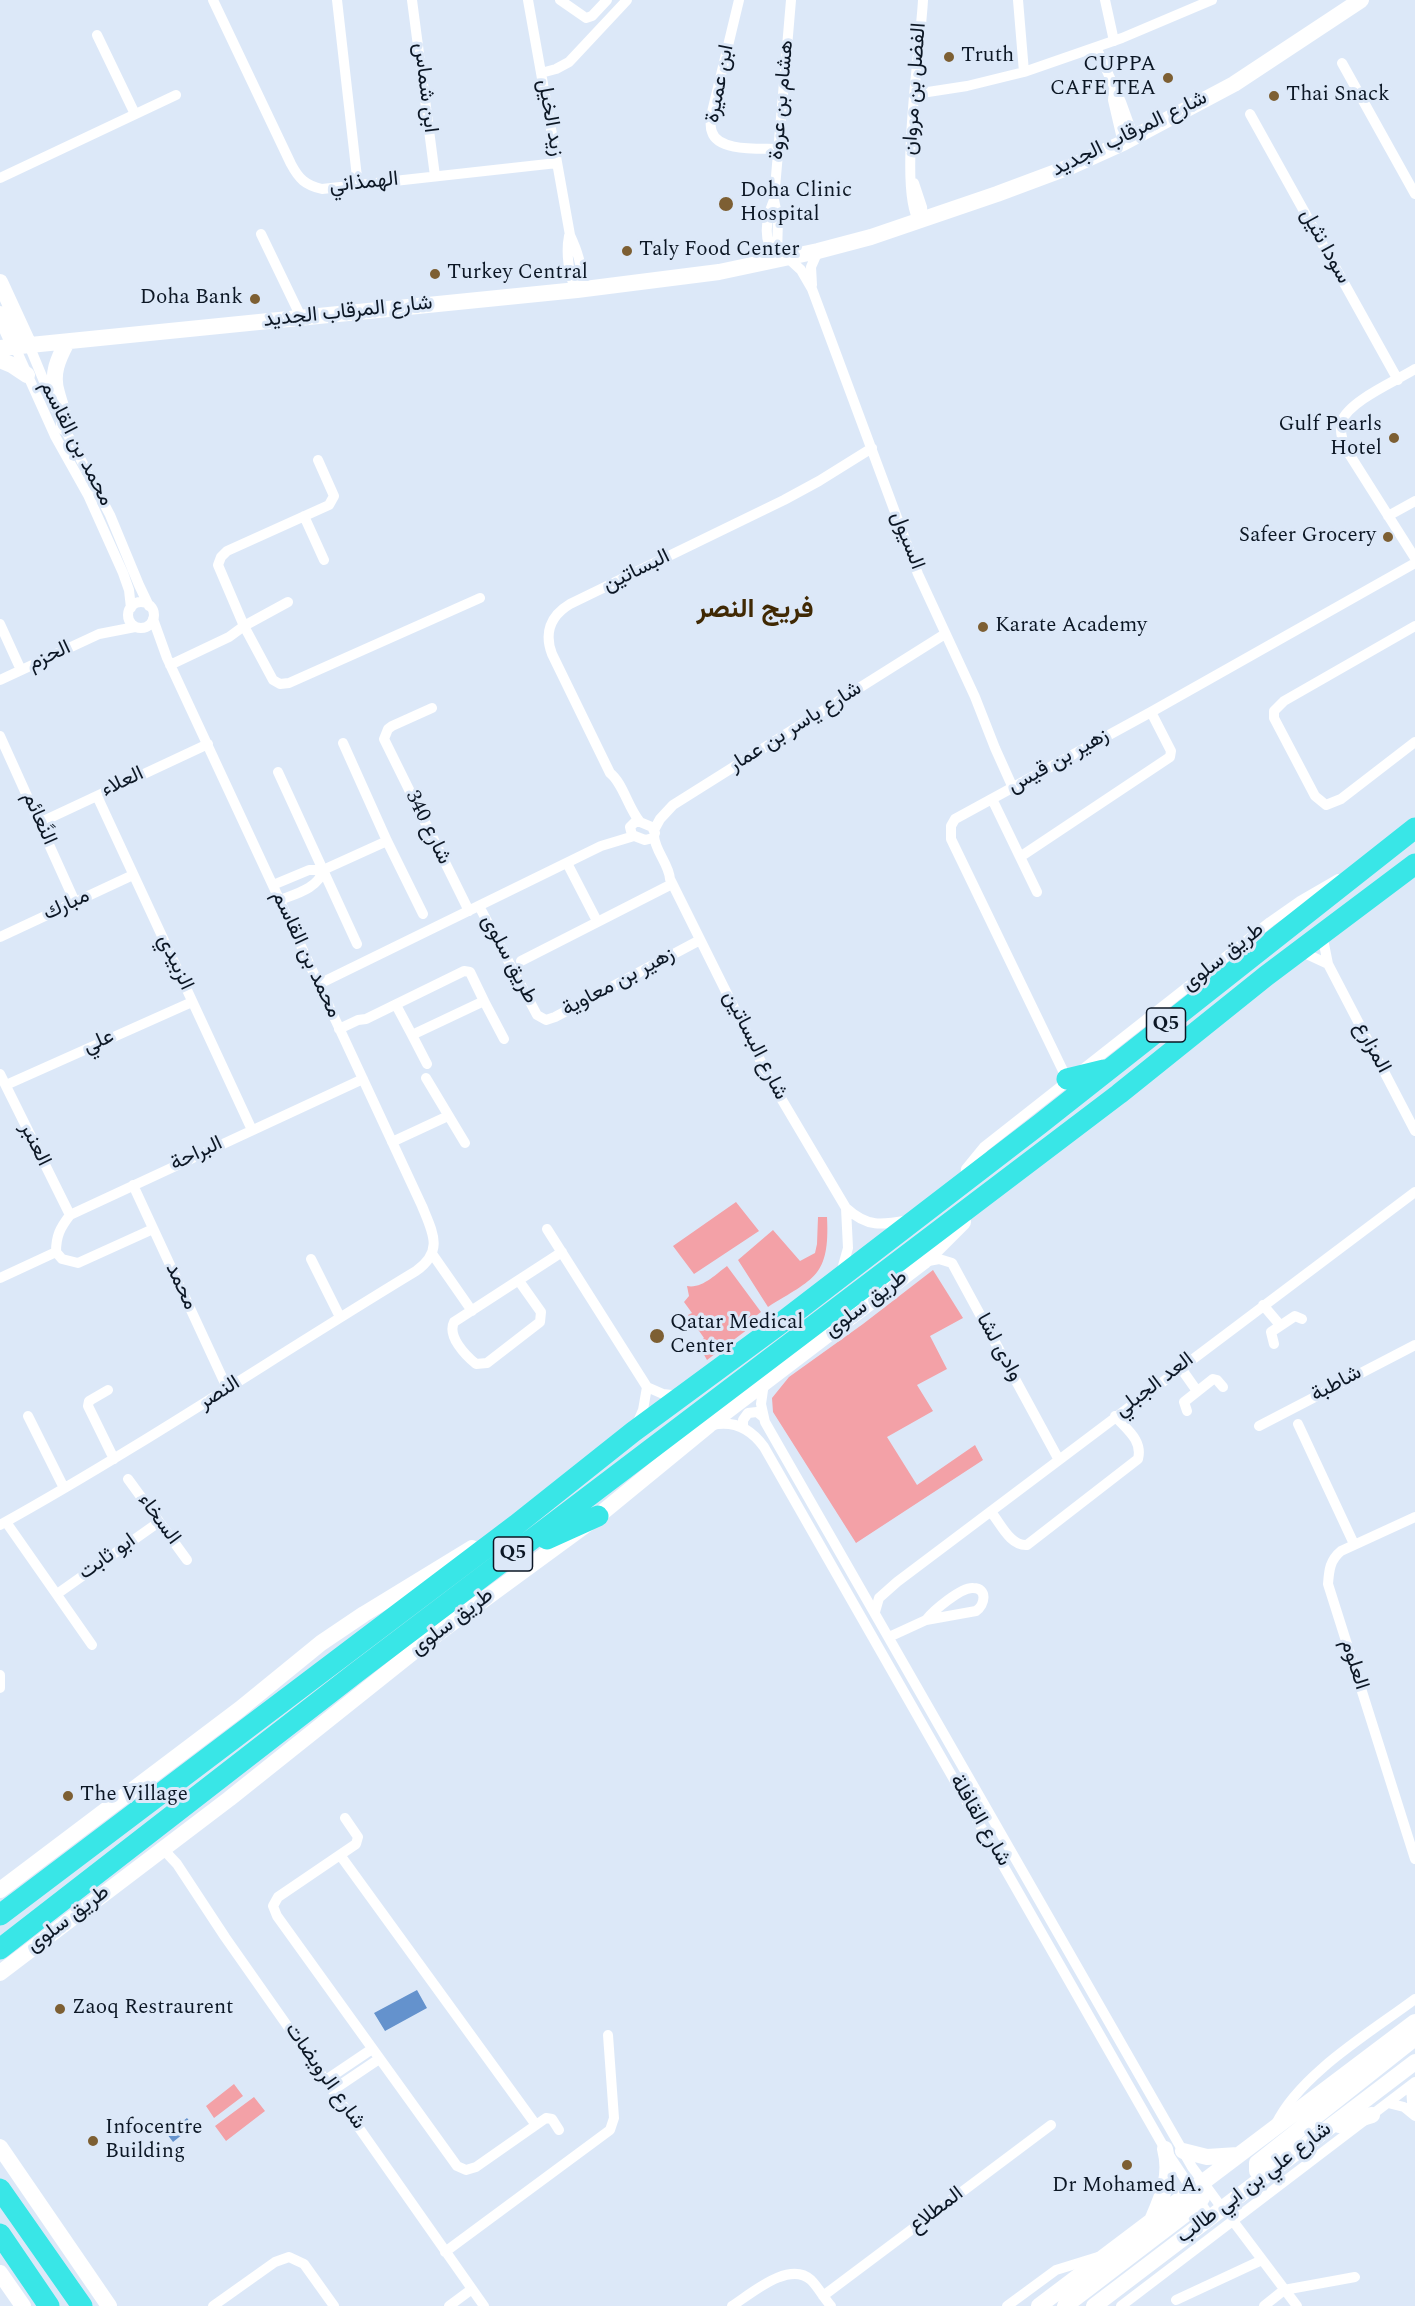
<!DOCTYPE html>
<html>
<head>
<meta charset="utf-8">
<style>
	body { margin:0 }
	canvas { display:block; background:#dce8f8 }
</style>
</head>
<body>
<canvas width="1415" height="2306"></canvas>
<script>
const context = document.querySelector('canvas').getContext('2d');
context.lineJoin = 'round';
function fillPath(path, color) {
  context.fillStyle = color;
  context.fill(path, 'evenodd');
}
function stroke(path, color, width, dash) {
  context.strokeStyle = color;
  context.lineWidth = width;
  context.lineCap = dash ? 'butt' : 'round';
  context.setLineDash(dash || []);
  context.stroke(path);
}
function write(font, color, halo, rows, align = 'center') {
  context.font = font + ' Spectral,Vazirmatn,serif';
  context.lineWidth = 6;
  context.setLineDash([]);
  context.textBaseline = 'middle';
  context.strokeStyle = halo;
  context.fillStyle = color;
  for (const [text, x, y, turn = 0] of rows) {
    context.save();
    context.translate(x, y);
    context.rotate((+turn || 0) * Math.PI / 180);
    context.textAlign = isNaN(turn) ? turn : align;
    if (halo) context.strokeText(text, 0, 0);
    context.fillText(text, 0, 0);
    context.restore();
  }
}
const green = new Path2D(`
	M736,1202L759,1231L694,1274L673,1246Z
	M818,1217H827C830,1277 814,1278 768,1307L738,1260L773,1230L800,1261L815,1253L817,1244Z
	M727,1266L761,1312L752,1319L756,1323L707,1360L698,1344L704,1338L688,1315L692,1313L684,1302L689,1296L687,1286C702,1289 716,1274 727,1266Z
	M933,1270L963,1318L930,1336L947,1369L917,1385L933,1411L887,1437L917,1485L975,1445L983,1460L856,1543L773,1412L772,1398L789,1377L863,1324Z
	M234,2084L243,2096L214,2118L206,2106Z
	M254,2097L265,2111L226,2141L215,2126Z`);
const water = new Path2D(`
	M417,1990L427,2008L385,2031L374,2013Z
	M187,2118L193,2126L173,2142L167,2134Z`);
const street = new Path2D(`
	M213,0L291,164C299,179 305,185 322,189L557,163
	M337,0L358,186
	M412,0L435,176
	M528,0L570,235C577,250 585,273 580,289
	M560,0L586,18L592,16L607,0
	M739,0L713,108C711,116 709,125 712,132C718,152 761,148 778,149
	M1018,0L1024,72
	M1105,0L1114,41
	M97,35L135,114
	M1096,47L1121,102L1134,138
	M1342,63L1415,194
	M541,73L556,69L569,62L627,0
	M1114,90L1113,100L1123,143
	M915,94L967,86L1024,72L1122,38L1212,0
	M1250,114L1398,380
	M0,178L176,95
	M914,183L922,207L923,220
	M774,200L778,219L777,254
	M919,221C898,191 921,43 923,0
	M261,234L301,317
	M569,236C566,251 568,277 577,290
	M776,254C761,240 767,217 774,200L791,0
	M788,258L801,270L812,289L918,574L975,697L995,748L1013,788
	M812,285L811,267L818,251
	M29,345L55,408
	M15,347L55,436L88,495L123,573L129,590L131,608
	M1415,369C1396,381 1349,401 1342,421C1339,431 1342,440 1346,449L1415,558
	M61,422L110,515L139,585L149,606
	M318,460L334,496L329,505L227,551L221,557L218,565L244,626L273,680L280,684L289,683L480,598
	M304,516L324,560
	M1388,516L1415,501
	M128 615a13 13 0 1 1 26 0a13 13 0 1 1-26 0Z
	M0,624L21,670
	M1415,626L1284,701L1274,711V718L1315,796L1326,805L1341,799L1415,742
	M170,665L229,637L244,626L288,602
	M0,680L99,634L135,627
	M432,708L392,726L388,729L384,739L469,911
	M0,736L75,902
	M343,743L387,841L423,914
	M278,772L357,944
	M97,796L252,1130
	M992,799L1037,892
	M635,822H640L652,827L655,833L653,838L645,840L632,835L630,827Z
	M640,822C628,808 623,783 610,773L552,654C544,633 550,616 570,604L784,500L819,481L872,448
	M39,823L208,744
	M654,830L660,819L673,805L945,634
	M654,836C655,851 669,864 670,879L769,1078L846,1208C868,1228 882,1225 909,1220
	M1020,857L1170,757L1171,751L1151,712
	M567,863L597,921
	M273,885L309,870H323L387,841
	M280,900C295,894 319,888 323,870
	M479,906L537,1015L546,1020L555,1017L700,940
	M1322,934L1328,964L1415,1131
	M0,937L133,875
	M1300,951L1328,964
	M521,961L672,884
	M319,984L601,846L634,836
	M484,1001L504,1039
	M339,1029L358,1020L366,1019L464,971L470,972L484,1001L412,1035L396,1005
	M412,1035L427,1064
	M0,1074L70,1215
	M426,1078L465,1143
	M1067,1079L951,839V826L955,819L1151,712L1415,563
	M6,1085L192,1002
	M392,1142L448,1116
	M965,1179L966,1169L984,1147L1270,922L1300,901L1338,879
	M133,1185L228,1390
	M153,1229L78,1263L62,1259L56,1252C56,1236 60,1228 70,1215L363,1079
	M547,1229L647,1387L663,1394L680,1396
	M433,1255L472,1311
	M311,1259L340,1317
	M923,1262L939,1259L952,1263L1059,1460
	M841,1273L848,1248L846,1208
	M0,1278L56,1252
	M519,1281L541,1312L540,1322L487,1363L476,1364C465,1355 447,1336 454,1322L562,1252
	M1263,1305L1280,1325
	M1274,1344L1271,1332L1295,1316L1302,1319
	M1180,1367L1197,1391
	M764,1383L761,1404L765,1422L1192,2167L1222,2208
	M108,1390L89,1401L88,1406L114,1459
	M1187,1411L1184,1402L1213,1379L1217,1380L1223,1387
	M28,1416L64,1488
	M637,1424L643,1410L647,1387
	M1298,1424L1354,1544
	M712,1425C734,1420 751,1429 764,1447L1165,2149L1210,2217
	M1259,1426L1415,1345
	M743,1428V1420L748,1413L757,1412L763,1417
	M128,1479L187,1560
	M991,1512C1001,1524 1010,1546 1027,1545L1138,1459C1143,1440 1126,1429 1115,1416
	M1415,1517L1341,1551C1330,1560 1329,1570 1328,1584L1415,1859
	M6,1522L92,1645
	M0,1525C142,1446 277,1355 416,1271C444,1251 433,1233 422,1206L167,658L153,619
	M57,1594L159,1522
	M875,1612L879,1598L897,1582L1415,1192
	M889,1637L926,1620L976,1611C985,1605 988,1588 973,1588C961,1587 933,1611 926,1620
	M0,1675V1688
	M345,1818L358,1837L356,1844L278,1897L273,1906L277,1916L457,2166L466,2170L476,2167L546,2118L552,2119L559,2130
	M163,1849L177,1864L225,1937L484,2306
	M340,1855L536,2125
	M326,2080L372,2049
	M1411,2086L1412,2102L1415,2112
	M333,2090L379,2059
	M1388,2103L1404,2107L1415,2116
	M1276,2124C1300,2074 1371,2032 1415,1999
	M1233,2221L1297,2306
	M445,2252L610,2130L614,2118L608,2035
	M823,2296L1051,2125
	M1176,2300L1262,2260
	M213,2306L275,2262L289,2257L304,2264L334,2306
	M449,2306L472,2289
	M732,2306C751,2294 789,2260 811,2280C818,2287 824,2298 831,2306
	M1007,2306L1056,2270L1098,2257
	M1121,2306L1415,2082
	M1264,2306L1284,2290L1355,2277`);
const secondary = new Path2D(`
	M0,282L29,345
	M0,314L15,347
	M0,348L577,290L719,272L818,251L871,237L997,194L1072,166L1123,143L1234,84L1361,0
	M0,360L12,365L27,375
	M64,427C65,414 60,405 57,393C51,374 58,359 67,342
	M0,1890L240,1709L321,1643L364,1614L472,1548
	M0,1973L229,1799L422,1645L598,1516L709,1425L923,1262L963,1222
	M1339,2125L1372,2115
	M0,2147L109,2306
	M1183,2151L1207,2157L1238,2155
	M1272,2171H1257V2163L1415,2038
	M1153,2218C1163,2195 1172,2175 1165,2149
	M0,2273L23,2306
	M1039,2306L1415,2022
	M1065,2306L1187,2213L1202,2198L1203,2182
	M1094,2306L1415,2062`);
const highway = new Path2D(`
	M1067,1079L1104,1070
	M547,1539L598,1516
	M0,1915L516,1525L633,1432L777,1326L1040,1124L1415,828
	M0,1949L357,1672L1119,1094L1266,976L1415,864
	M0,2189L82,2306
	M0,2234L49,2306`);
const markers = [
	[949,57,6,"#7d5f33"],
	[1168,78,6,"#7d5f33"],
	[1274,96,6,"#7d5f33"],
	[726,204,8,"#7d5f33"],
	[627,251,6,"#7d5f33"],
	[435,274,6,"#7d5f33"],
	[255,299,6,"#7d5f33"],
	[1394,438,6,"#7d5f33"],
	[1388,537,6,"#7d5f33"],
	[983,627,6,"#7d5f33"],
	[657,1336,8,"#7d5f33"],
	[68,1796,6,"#7d5f33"],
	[60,2009,6,"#7d5f33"],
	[93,2141,6,"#7d5f33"],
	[1127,2165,6,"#7d5f33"]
];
const shields = [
	[1166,1025,39],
	[513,1554,39]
];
const shieldNames = [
	["Q5",1166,1025],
	["Q5",513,1554]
];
const poiNames = [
	["Truth",961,57],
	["CUPPA",1156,66,"right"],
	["CAFE TEA",1156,90,"right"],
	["Thai Snack",1286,96],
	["Doha Clinic",740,192],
	["Hospital",740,216],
	["Taly Food Center",639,251],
	["Turkey Central",447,274],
	["Doha Bank",243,299,"right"],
	["Gulf Pearls",1382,426,"right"],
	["Hotel",1382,450,"right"],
	["Safeer Grocery",1376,537,"right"],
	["Karate Academy",995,627],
	["Qatar Medical",670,1324],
	["Center",670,1348],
	["The Village",80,1796],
	["Zaoq Restraurent",72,2009],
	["Infocentre",105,2129],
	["Building",105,2153],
	["Dr Mohamed A.",1127,2187,"center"]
];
const streetNames = [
	["ابن عميرة",721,84,-79],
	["ابن شماس",424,88,83],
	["الفضل بن مروان",916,89,-86],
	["هشام بن عروة",783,100,-85],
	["زيد الخيل",549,118,80],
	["شارع المرقاب الجديد",1130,135,-26],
	["الهمذاني",364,184,-6],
	["سودا نثيل",1324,247,61],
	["شارع المرقاب الجديد",348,313,-6],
	["محمد بن القاسم",75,444,63],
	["السيول",906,541,69],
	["البساتين",637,572,-26],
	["الحزم",50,657,-25],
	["شارع ياسر بن عمار",796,728,-32],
	["زهير بن قيس",1059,762,-29],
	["العلاء",123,783,-25],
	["النًعائم",38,819,66],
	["شارع 340",427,828,64],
	["مبارك",67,906,-25],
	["محمد بن القاسم",305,955,65],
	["طريق سلوى",1224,958,-38],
	["طريق سلوى",508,960,62],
	["الزبيدي",174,963,65],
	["زهير بن معاوية",619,983,-28],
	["علي",99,1043,-24],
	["شارع البساتين",754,1046,63],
	["المزارع",1371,1048,62],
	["العنبر",34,1145,64],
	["البراحة",197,1155,-25],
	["محمد",180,1287,65],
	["طريق سلوى",867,1305,-37],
	["وادى لشا",998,1348,61],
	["شاطبة",1337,1385,-28],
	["العد الجبلي",1155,1386,-37],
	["النصر",220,1394,-32],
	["السخاء",158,1520,54],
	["ابو ثابت",108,1558,-35],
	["طريق سلوى",453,1623,-37],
	["العلوم",1353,1665,72],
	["شارع القافلة",979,1821,60],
	["طريق سلوى",69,1920,-37],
	["شارع الرويضات",324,2077,55],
	["شارع علي بن ابي طالب",1255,2184,-37],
	["المطلاع",937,2211,-37]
];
const districtNames = [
	["فريج النصر",755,612]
];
fillPath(green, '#f3a1a7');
fillPath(water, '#6492cd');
stroke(street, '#fff', 10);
stroke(secondary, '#fff', 16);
stroke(highway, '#39e6e7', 21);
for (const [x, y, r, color] of markers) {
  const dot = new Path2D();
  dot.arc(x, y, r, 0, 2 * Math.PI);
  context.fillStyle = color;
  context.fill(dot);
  stroke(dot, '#dce8f8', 2);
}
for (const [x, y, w] of shields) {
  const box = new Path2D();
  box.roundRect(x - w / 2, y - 17, w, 34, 4.5);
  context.fillStyle = '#dce8f8';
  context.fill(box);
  stroke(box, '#0c1725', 1.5);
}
write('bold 20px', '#0c1725', null, shieldNames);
write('21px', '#0c1725', '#dce8f8', poiNames, 'left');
write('21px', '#0c1725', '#dce8f8', streetNames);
write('bold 27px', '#402904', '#dce8f8', districtNames);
</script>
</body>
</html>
